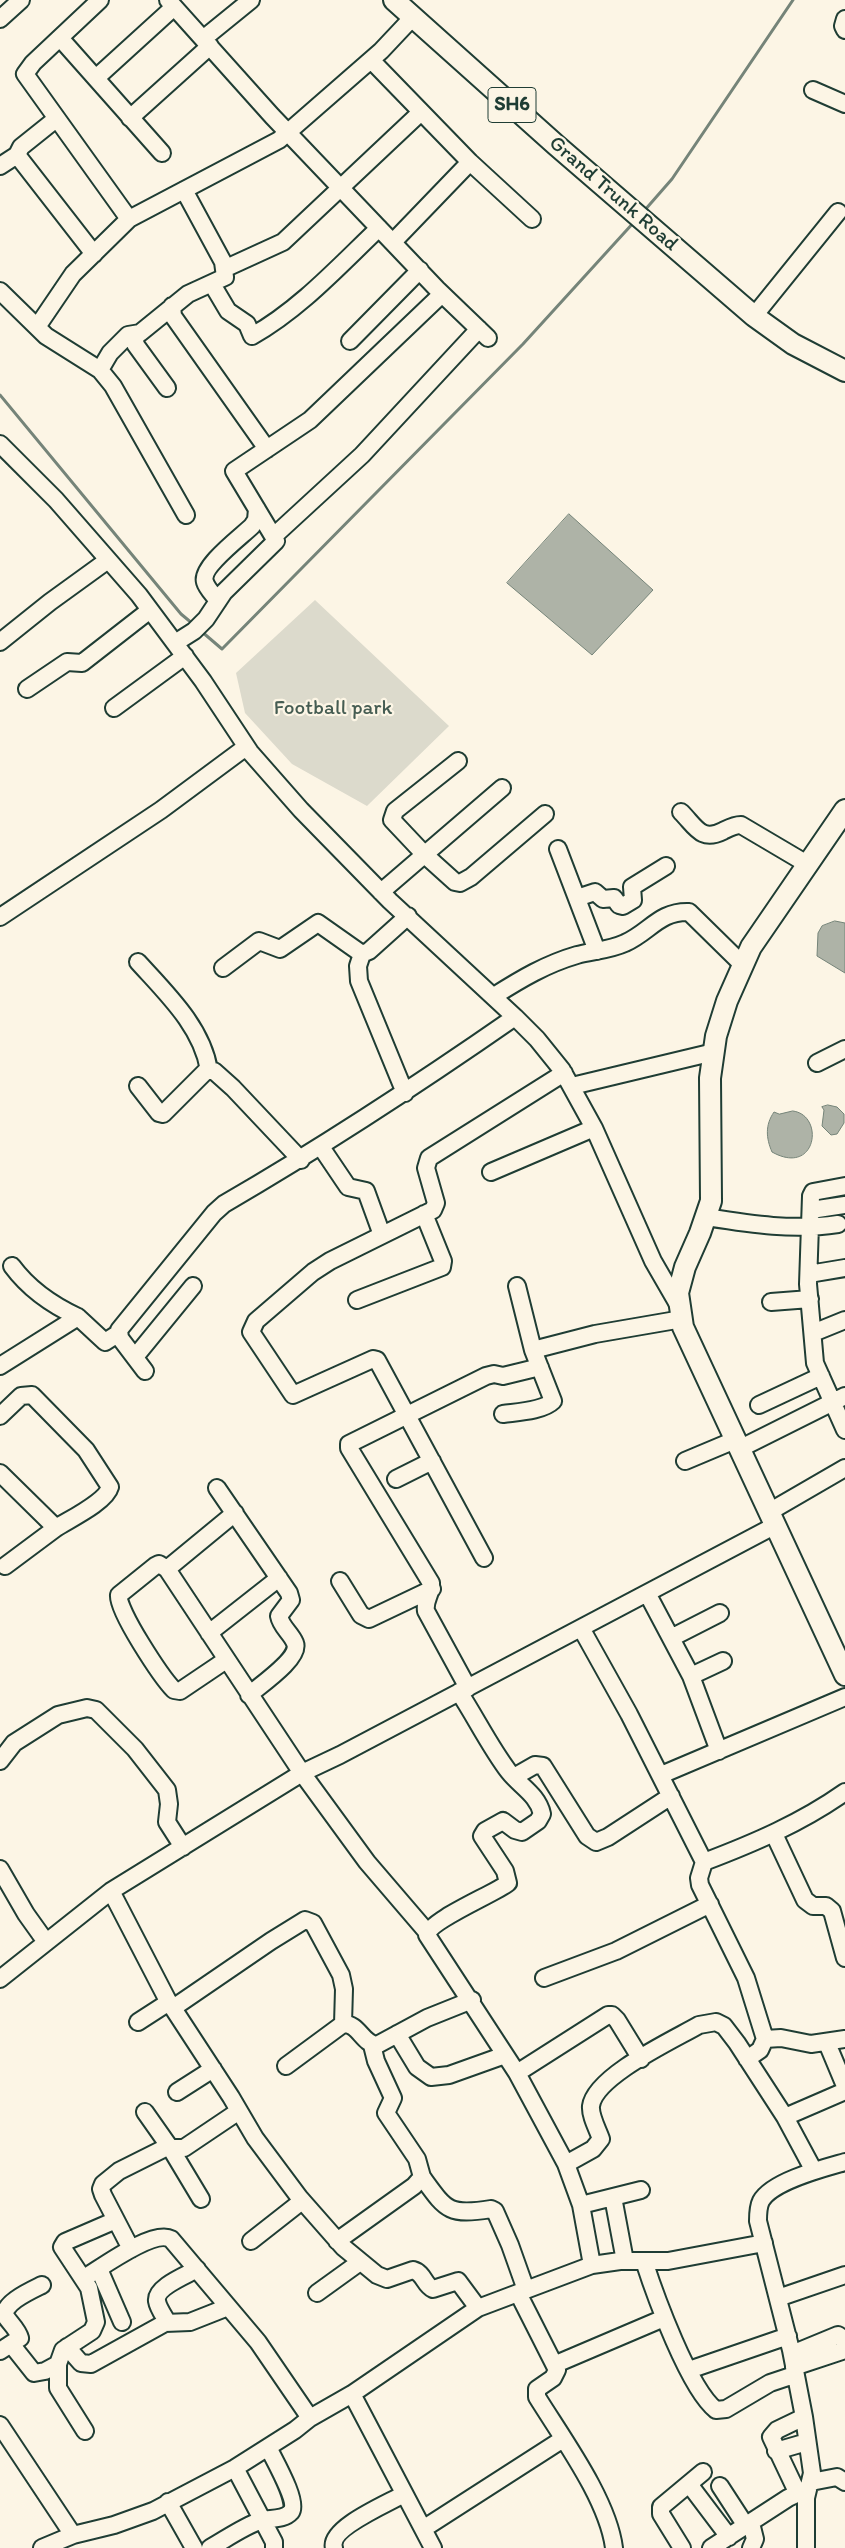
<!DOCTYPE html>
<html>
<head>
<meta charset="utf-8">
<style>
	body { margin:0 }
	canvas { display:block; background:#fcf5e5 }
</style>
</head>
<body>
<canvas width="845" height="2548"></canvas>
<script>
const context = document.querySelector('canvas').getContext('2d');
context.lineJoin = 'round';
function fillPath(path, color) {
  context.fillStyle = color;
  context.fill(path, 'evenodd');
}
function stroke(path, color, width, dash) {
  context.strokeStyle = color;
  context.lineWidth = width;
  context.lineCap = dash ? 'butt' : 'round';
  context.setLineDash(dash || []);
  context.stroke(path);
}
function write(font, color, halo, rows, align = 'center') {
  context.font = font + ' Itim,sans-serif';
  context.lineWidth = 4.5;
  context.setLineDash([]);
  context.textBaseline = 'middle';
  context.strokeStyle = halo;
  context.fillStyle = color;
  for (const [text, x, y, turn = 0] of rows) {
    context.save();
    context.translate(x, y);
    context.rotate((+turn || 0) * Math.PI / 180);
    context.textAlign = isNaN(turn) ? turn : align;
    if (halo) context.strokeText(text, 0, 0);
    context.fillText(text, 0, 0);
    context.restore();
  }
}
const green = new Path2D(`
	M315,600L449,726L367,806L292,764L245,713L236,673Z`);
const water = new Path2D(`
	M569,514L653,590L592,655L507,583Z
	M835,921L845,923V973L817,956L818,933L822,926Z
	M828,1105L837,1107L844,1114V1123L837,1134L831,1135L822,1126L824,1110L822,1107Z
	M793,1111C825,1115 817,1177 772,1152C766,1138 765,1125 774,1112L779,1114Z`);
const stream = new Path2D(`
	M644,211L672,179L793,0
	M0,395L181,614L193,624
	M201,631L222,649L523,344L635,221`);
const minor = new Path2D(`
	M100,0L33,63L25,74L129,219
	M168,0L272,116L437,289L488,338
	M0,19L21,0
	M845,19L843,26L845,30
	M60,38L162,153
	M203,39L251,0
	M371,60L470,162L532,219
	M96,78L174,7
	M813,90L845,104
	M130,118L210,46
	M17,155L94,254
	M0,166L17,155L21,147L56,119
	M393,242L470,162
	M224,269L283,242L420,113
	M212,284L228,311L247,324L252,336C300,309 339,266 379,228
	M0,291L46,336L100,370L113,386L186,515
	M172,306L173,316L267,449
	M754,316L838,212
	M37,327L73,274L129,219L279,140L381,51L413,17
	M136,334L135,344L167,388
	M350,341L420,270
	M100,370L110,353L128,335L140,333L188,294L225,277L223,262L184,190
	M0,444L56,500L139,595L203,681L250,752L301,810L390,901L515,1017L537,1039L562,1070L594,1128L653,1261L679,1306
	M274,536L362,455L479,329
	M218,601C214,595 207,589 205,582C200,567 242,536 252,526L256,520L257,509
	M0,642L50,602L108,560
	M175,643L194,631L206,619L224,592L276,541L234,471L310,420L442,294
	M27,689L67,662L82,663L150,610
	M114,708L185,656
	M458,761L395,811L392,820L425,855L455,882L460,883L471,877L545,814
	M681,812C696,827 701,842 723,831C729,828 734,825 741,825L807,864
	M558,849L597,951
	M381,892L502,788
	M577,898L595,892L603,899L614,898L619,905L623,906L633,900L632,887L666,866
	M0,917L161,810L246,747
	M362,954L358,966L359,981L405,1093
	M138,962C167,994 202,1027 209,1070
	M223,968L259,941L280,949L318,923L362,954L369,951L408,916
	M494,996C521,979 546,964 577,955C592,951 610,950 625,943C650,932 659,911 689,912L743,965
	M817,1063L845,1049
	M138,1086L159,1113L163,1114L206,1071H214L233,1088L301,1160
	M572,1086L714,1052
	M321,1147L348,1187L366,1191L382,1235
	M491,1172L594,1128
	M845,1186L813,1192L811,1196L808,1284L815,1363L845,1430
	M811,1210L845,1205
	M705,1217C750,1224 793,1231 838,1224
	M12,1266C29,1289 52,1305 78,1317
	M809,1274L845,1268
	M357,1300L442,1267L443,1261L424,1214
	M771,1302L810,1299
	M813,1333L845,1320
	M533,1350L595,1334L682,1319
	M135,1357L193,1286
	M0,1366L78,1317L105,1342L119,1333
	M145,1371L120,1338L119,1330L214,1213L224,1204C324,1146 420,1083 515,1017
	M759,1405L821,1376
	M503,1414C517,1412 543,1411 553,1401L533,1350L517,1286
	M0,1416L21,1396L32,1395L86,1450L110,1487C106,1502 70,1519 56,1528
	M739,1449L845,1396
	M685,1461L735,1440
	M0,1473L56,1528L5,1566
	M396,1479L432,1461
	M217,1488L289,1593L291,1600L279,1616C281,1627 291,1633 295,1643C301,1658 259,1686 249,1695
	M769,1512L845,1468
	M484,1558L377,1360L373,1359L293,1395L251,1332L256,1321L313,1272L330,1261L433,1210L436,1203L426,1168L429,1158L564,1073
	M167,1569L235,1513
	M340,1581L361,1615L369,1619L432,1589
	M647,1593L691,1676L719,1751
	M581,1628L629,1714L704,1862L699,1878L700,1885L746,1978L765,2039L760,2050L747,2059
	M209,1633L279,1578
	M671,1638L720,1613
	M226,1660L180,1691L174,1690C162,1678 116,1609 119,1595L155,1566L159,1564L167,1569L302,1773L367,1862L427,1932
	M691,1676L723,1661
	M468,1688L426,1611C424,1600 432,1594 431,1583L349,1448V1444L486,1376L494,1374L503,1376L540,1367
	M459,1692C476,1718 490,1747 509,1772C520,1786 538,1795 542,1814L538,1821L522,1832L515,1830L503,1821L485,1831L482,1836L505,1871L508,1883C494,1894 430,1920 427,1935L517,2073L566,2164L581,2205L592,2265
	M0,1761L14,1743L58,1715L87,1708L96,1710L135,1749L167,1790L169,1804L167,1822L183,1847
	M661,1775L845,1697
	M514,1777L535,1765L543,1766L587,1836L596,1842L608,1837L671,1796
	M774,1834L805,1900L813,1906H826L832,1911L845,1958
	M704,1862C754,1843 801,1823 845,1792
	M0,1869L26,1914L46,1942
	M111,1891L167,1999L231,2097L255,2138L299,2197L343,2247L377,2275L387,2279L413,2270C424,2273 424,2285 433,2289L458,2281L478,2308
	M544,1978L616,1951L710,1904
	M0,1979L111,1891L302,1773L340,1755L774,1526
	M173,2008L271,1941L305,1920L313,1923L341,1975L344,1989L343,2024
	M138,2022L169,2002
	M397,2034L417,2067L431,2077L449,2075L505,2055
	M765,2039L781,2038L811,2044L845,2039
	M827,2043L845,2086
	M286,2066L343,2024C359,2023 362,2044 377,2045L427,2018L472,2000
	M517,2073L608,2015H612L617,2020L641,2059
	M177,2092L213,2069
	M145,2112L171,2149L201,2199
	M785,2117L845,2091
	M566,2164L593,2149L601,2139C598,2130 590,2116 591,2106C595,2076 673,2040 699,2025L716,2022L724,2026L737,2043L785,2117L814,2171
	M422,2177C446,2210 448,2216 491,2209L495,2211L510,2245L526,2290
	M613,2197L625,2261
	M581,2205L641,2190
	M251,2241L302,2201
	M337,2241L414,2186L422,2177L417,2159L386,2113L393,2098L376,2061L372,2045
	M131,2249L103,2195L101,2189L103,2184L119,2171L165,2148H184L239,2111
	M644,2261C655,2295 689,2389 716,2410L726,2409L770,2383L794,2375
	M99,2269L122,2322
	M84,2278C101,2268 153,2229 171,2239L258,2342L310,2418
	M317,2293L360,2262
	M518,2293L557,2370L553,2378L537,2389V2397C563,2439 608,2500 614,2548
	M778,2298L845,2275
	M168,2323C164,2316 158,2308 157,2301C155,2287 187,2275 197,2269
	M11,2344L34,2373L45,2371L58,2364
	M67,2347L81,2363L91,2364L165,2323L190,2322L228,2307
	M0,2351L20,2338C18,2330 11,2324 6,2317C0,2304 32,2290 42,2285
	M792,2354L838,2335L844,2339L845,2343
	M556,2364L664,2318
	M794,2367L845,2350
	M689,2370L788,2336
	M352,2394L433,2548
	M0,2425L73,2535
	M85,2431L58,2388V2364L63,2350L92,2331L96,2322L89,2288L62,2247L65,2242L116,2220
	M776,2451L807,2442
	M235,2468L274,2542V2548
	M811,2482L837,2477L845,2482
	M689,2484L729,2537
	M720,2486L746,2526
	M798,2494L771,2437L777,2430L804,2417
	M168,2502L194,2548
	M423,2529L563,2439
	M42,2548L73,2535L114,2525L153,2511L235,2468L295,2430L310,2418L352,2394L478,2308L592,2265L620,2261H668L764,2243
	M210,2548C226,2539 244,2526 262,2520C271,2518 284,2520 291,2512C299,2502 273,2458 268,2447
	M334,2548C328,2528 389,2503 404,2494
	M682,2548L661,2514V2507L703,2472
	M711,2548L788,2498L807,2489
	M751,2548L755,2539L751,2523
	M806,2548V2498L812,2473L804,2417L791,2350L758,2221C758,2214 758,2207 761,2201C772,2181 824,2168 845,2162`);
const major = new Path2D(`
	M394,0L556,145L754,316L793,344L845,371
	M845,810L751,947L727,1001L716,1036L710,1078L711,1201L700,1233L685,1267L678,1293L683,1327L845,1675`);
const shields = [
	[512,105,48]
];
const shieldNames = [
	["SH6",512,105]
];
const streetNames = [
	["Grand Trunk Road",613,194,41]
];
const parkNames = [
	["Football park",333,709]
];
fillPath(green, '#dcdacc');
fillPath(water, '#aeb3a7');
stroke(water, '#758479', 1);
stroke(stream, '#758479', 3);
stroke(minor, '#1f3d34', 20);
stroke(major, '#1f3d34', 24);
stroke(minor, '#fcf5e5', 16);
stroke(major, '#fcf5e5', 20);
for (const [x, y, w] of shields) {
  const box = new Path2D();
  box.roundRect(x - w / 2, y - 17.5, w, 35, 4);
  context.fillStyle = '#fcf5e5';
  context.fill(box);
  stroke(box, '#1f3d34', 1);
}
write('bold 20px', '#1f3d34', null, shieldNames);
write('21px', '#1f3d34', '#fcf5e5', streetNames);
write('21px', '#455c52', '#fcf5e5', parkNames);
</script>
</body>
</html>
